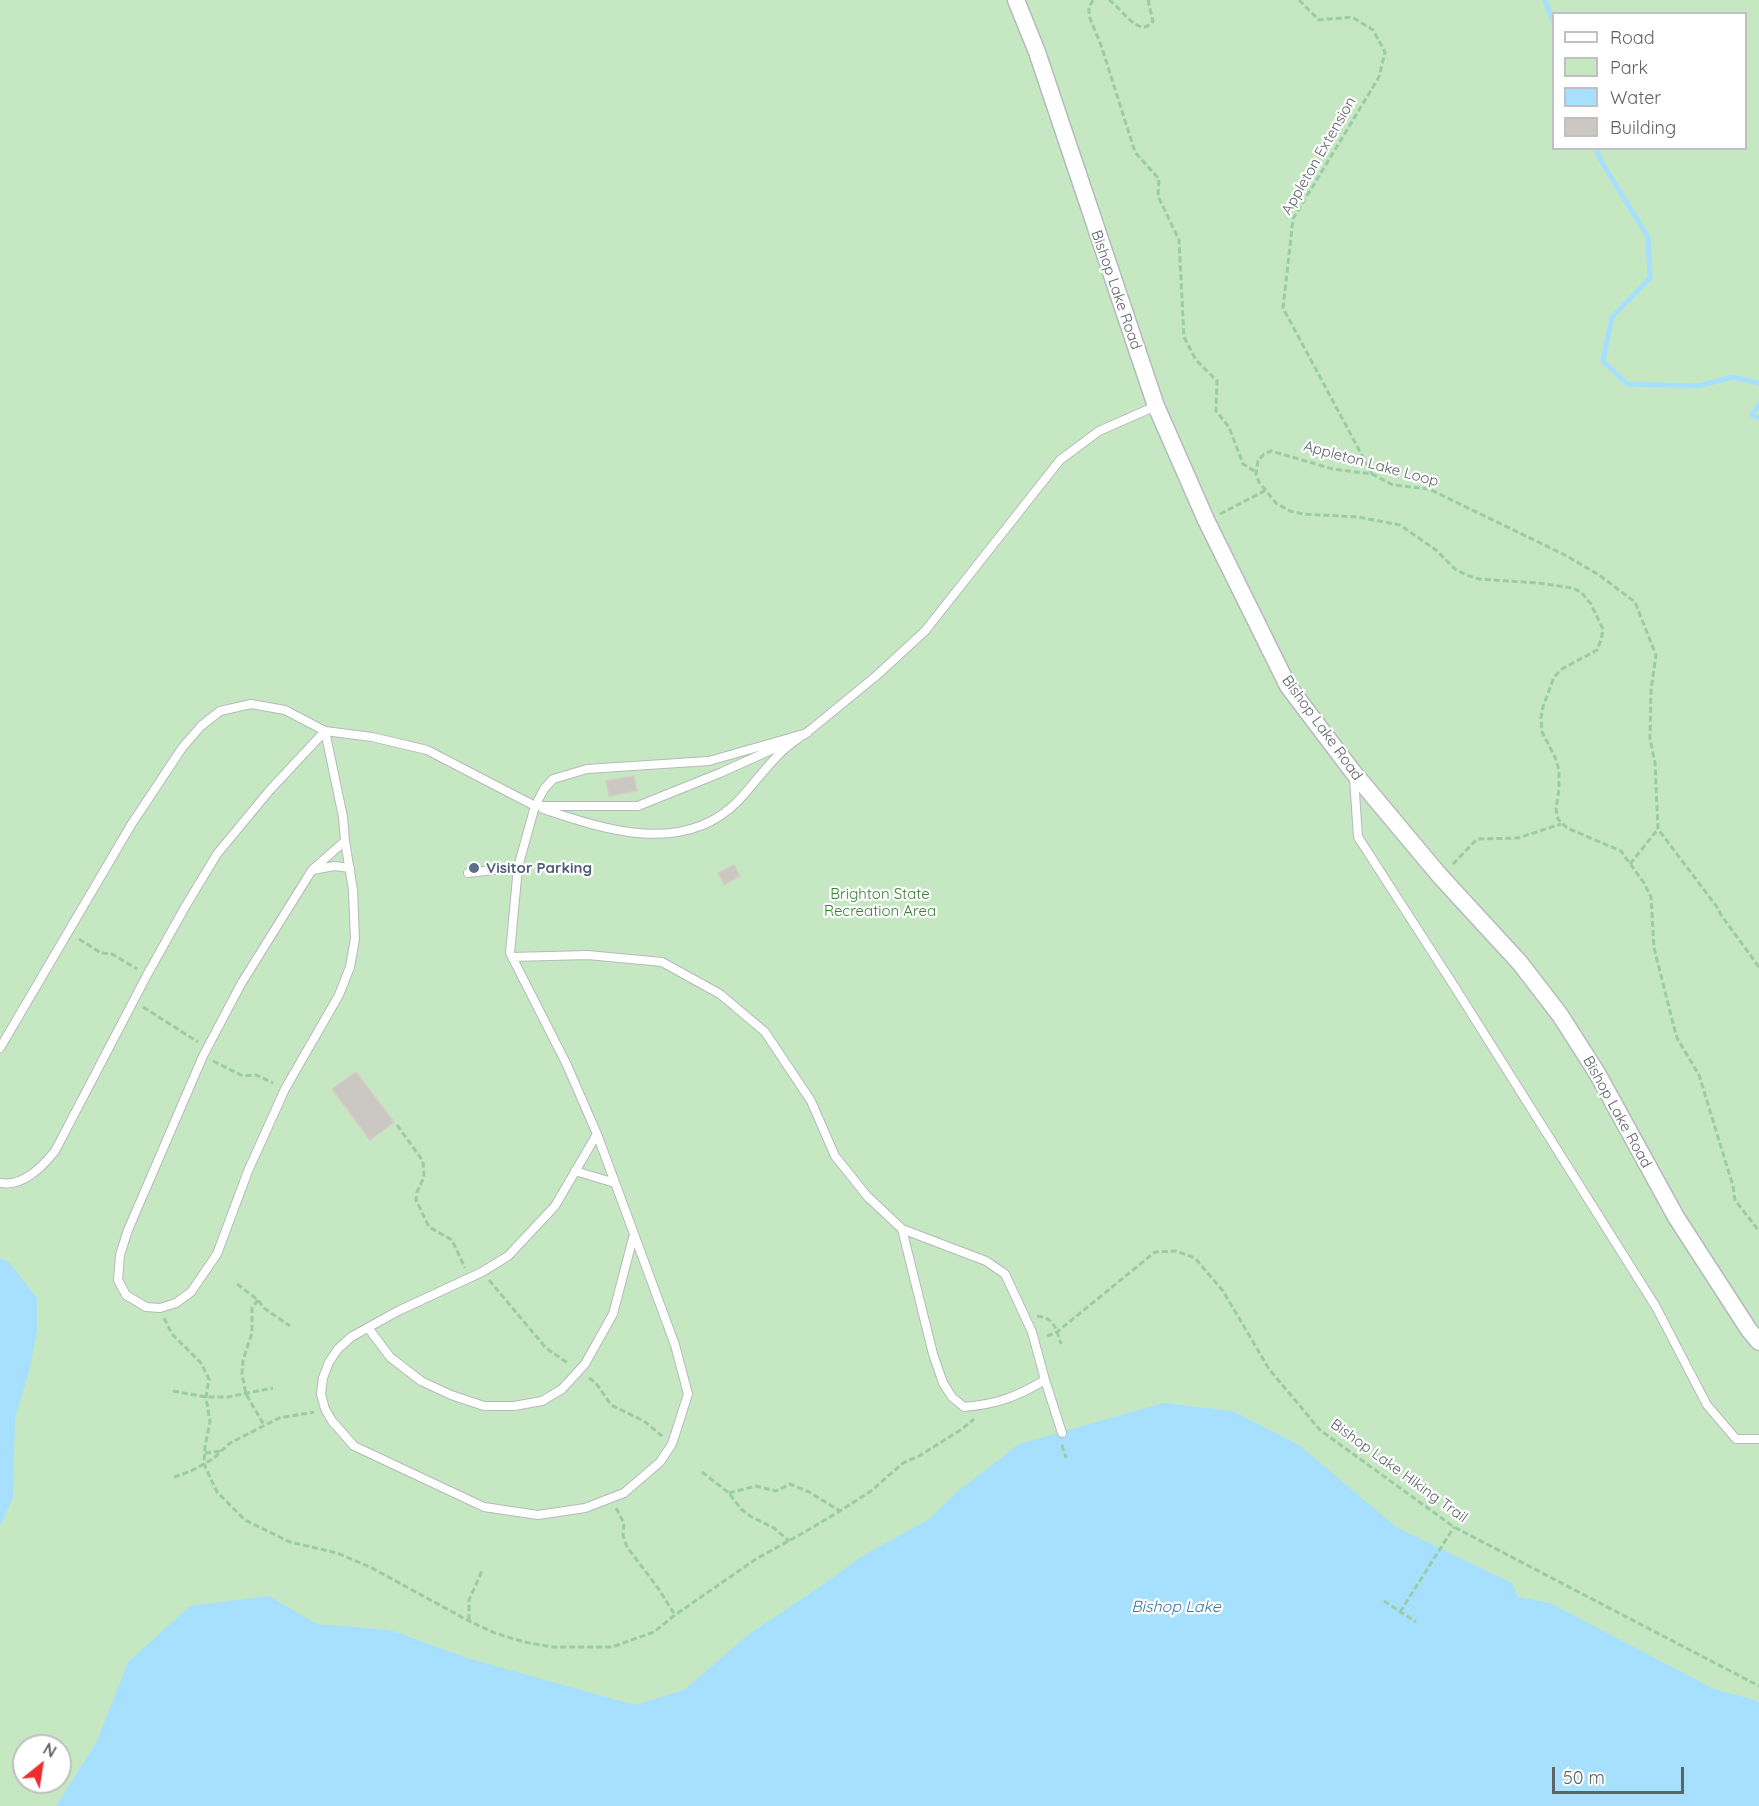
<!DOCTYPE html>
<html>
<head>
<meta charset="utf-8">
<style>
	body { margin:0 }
	#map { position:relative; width:1759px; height:1806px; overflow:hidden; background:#f0ede6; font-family:Quicksand,sans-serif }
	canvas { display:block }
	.legend { position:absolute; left:1552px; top:12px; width:195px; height:138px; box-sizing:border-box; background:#fff; border:2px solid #bec0c2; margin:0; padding:8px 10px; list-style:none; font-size:18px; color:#5d6267 }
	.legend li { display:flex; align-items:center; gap:12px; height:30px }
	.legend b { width:30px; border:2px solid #bec0c2 }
	.north { position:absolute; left:12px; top:1734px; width:60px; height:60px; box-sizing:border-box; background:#fff; border:2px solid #bec0c2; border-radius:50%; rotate:30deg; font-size:16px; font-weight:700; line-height:24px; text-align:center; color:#5d6267 }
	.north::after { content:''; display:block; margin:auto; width:21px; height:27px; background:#ef2d2f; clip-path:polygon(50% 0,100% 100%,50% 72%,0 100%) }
	.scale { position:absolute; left:1552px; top:1767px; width:132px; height:27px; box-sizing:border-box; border:3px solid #5d6267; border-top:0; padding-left:8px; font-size:18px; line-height:21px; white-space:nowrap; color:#5d6267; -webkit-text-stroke:4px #fff; paint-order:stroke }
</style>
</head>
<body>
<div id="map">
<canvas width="1759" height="1806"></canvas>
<ul class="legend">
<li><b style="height:8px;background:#fff"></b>Road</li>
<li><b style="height:16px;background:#c5e8c2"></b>Park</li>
<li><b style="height:16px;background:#a7e0ff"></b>Water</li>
<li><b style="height:16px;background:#cbc8c3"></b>Building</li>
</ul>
<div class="north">N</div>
<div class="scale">50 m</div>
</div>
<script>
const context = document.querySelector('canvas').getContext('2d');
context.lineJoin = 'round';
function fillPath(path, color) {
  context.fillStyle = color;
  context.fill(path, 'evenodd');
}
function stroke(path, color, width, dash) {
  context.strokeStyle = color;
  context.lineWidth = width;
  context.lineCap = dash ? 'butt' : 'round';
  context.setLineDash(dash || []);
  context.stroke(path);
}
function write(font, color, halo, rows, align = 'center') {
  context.font = font + ' Quicksand,sans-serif';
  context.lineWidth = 4.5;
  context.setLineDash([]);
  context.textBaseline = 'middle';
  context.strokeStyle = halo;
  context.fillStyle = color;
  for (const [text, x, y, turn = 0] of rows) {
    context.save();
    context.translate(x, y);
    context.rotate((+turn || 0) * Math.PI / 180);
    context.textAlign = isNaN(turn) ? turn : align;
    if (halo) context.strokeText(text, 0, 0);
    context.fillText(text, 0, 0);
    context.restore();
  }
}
const green = new Path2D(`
	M0,0H1759V1806H0ZM1554,14H1746V148H1554ZM24,1746H60V1782H24Z`);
const water = new Path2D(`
	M0,1258L9,1262L37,1298V1331L29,1372L15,1418L13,1497L0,1526Z
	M1163,1403L1233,1411L1299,1445L1396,1527L1512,1583L1518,1597L1550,1603L1714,1689L1755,1700L1759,1703V1806H56L97,1741L128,1662L190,1606L269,1596L317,1624L390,1630L470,1659L635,1705L684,1690L749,1634L821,1586L862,1556L928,1520L958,1491L1019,1444Z`);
const stream = new Path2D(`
	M1545,0L1554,25
	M1596,148L1601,161L1648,237L1650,278L1612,317L1603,361L1627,384L1698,386L1733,377L1759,383
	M1759,404L1752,415L1759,418`);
const building = new Path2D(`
	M634,776L637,791L609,796L606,781Z
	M734,865L740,876L724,885L718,873Z
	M356,1072L394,1122L370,1140L332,1089Z`);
const path = new Path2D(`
	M1093,0L1089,7V16L1101,45L1135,152L1159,179L1158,196L1179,240L1184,337L1196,360L1217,381L1216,411L1229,427L1243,464L1256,472
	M1109,0C1122,8 1139,40 1153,21L1148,0
	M1299,0L1319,20L1352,17L1373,30L1385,52L1379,77L1293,219L1283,308L1372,474
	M1220,514L1266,490
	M1453,864L1477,839L1518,838L1561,824
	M1630,864L1658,829
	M79,939L101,953L112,954L137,969
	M1759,967L1721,915L1717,907L1658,829L1655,763L1650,739L1651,690L1656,655L1635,602L1599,575L1565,555L1429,489L1393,485L1372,474L1333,469L1271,451L1264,454L1258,461L1256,474L1259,482L1276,503L1290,511L1303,514L1358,517L1400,525L1436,550L1455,569L1466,575L1479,579L1538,583L1573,588L1581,592L1591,604L1603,629L1601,640L1597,650L1562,669L1554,677L1543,707L1541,718L1542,732L1555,757L1559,770V789L1556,809L1558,819L1567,828L1621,851L1644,883L1651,897L1654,948L1673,1023L1677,1038L1699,1075L1733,1186L1735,1200L1759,1231
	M143,1007L198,1042
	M213,1061L243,1076L256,1075L273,1083
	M397,1125L423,1161L424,1177L417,1192L416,1200L429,1227L452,1240L465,1268
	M489,1280L546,1348L569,1364
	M237,1284L258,1300L264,1308L290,1326
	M258,1300L252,1308V1333L243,1360L242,1374L246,1394L264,1425
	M1037,1316C1055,1318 1056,1329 1061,1344
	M164,1318L172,1334L201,1363L209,1379L206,1397L210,1422L205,1446L204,1464L217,1492L245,1520L290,1542L337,1553L370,1567L469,1621L495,1633L524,1642L553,1647H612L654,1632L675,1615L756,1559L803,1533L840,1511L871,1491L903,1463L919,1456L962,1429L974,1419
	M1047,1336L1057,1332L1155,1252L1176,1251L1195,1258L1223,1291L1269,1369L1320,1430L1454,1527L1759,1686
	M589,1378L596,1383L611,1405L644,1421L662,1436
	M173,1391L206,1397H228L273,1388
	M1062,1445L1066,1458
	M205,1453L221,1451
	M702,1472L729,1493L741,1509L750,1516L774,1528L789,1541
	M174,1477L191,1471L213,1459L230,1443L279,1418L314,1412
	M729,1493L756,1486L776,1491L790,1484L809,1492L840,1511
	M616,1508L624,1523L623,1535L627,1547L658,1588L675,1615
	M1384,1601L1416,1622
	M1400,1612L1454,1527
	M469,1620V1600L482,1571`);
const lane = new Path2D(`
	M804,735L876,676L925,631L1060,460L1099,431L1156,406
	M1354,778L1358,837L1456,989L1656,1307L1707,1405L1736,1439H1759
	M543,809C606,830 684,856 738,801C759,779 773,755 799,738
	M345,841L343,817L325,731L372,737L427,750L535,806H638L720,773L782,745
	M345,841L353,890L355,939L350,967L339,995L285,1089L248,1171L217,1254L191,1292L176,1303L160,1308L146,1307L126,1295L118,1280L120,1255L128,1230L203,1056L241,984L312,870Z
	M313,870L334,866L350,868
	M468,873L518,867
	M512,957L588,955L662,962L720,994L765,1032L811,1101L835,1156L867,1196L902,1229
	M0,1048L131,825L182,748L201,726L220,711L251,704L285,710L325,731L269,791L217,854L185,907L147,975L55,1151C42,1167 23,1187 0,1183
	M597,1134L555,1206L508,1256L482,1272L398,1311L351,1337L338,1349L329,1362L323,1378L321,1394L325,1409L332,1421L354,1446L484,1507L538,1515L585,1508L624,1493L660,1462L672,1444L688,1394L675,1345L634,1234
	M575,1171L615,1183
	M902,1229L986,1261L1005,1274L1032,1332L1045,1380C1016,1397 998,1404 964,1407L952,1397L943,1383L933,1354Z
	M369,1329L390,1357L421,1381L451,1395L484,1406H514L542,1401L562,1389L585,1364L613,1314L634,1234L597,1134L566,1063L510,953L518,867L535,806L544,789L553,779L587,769L709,761L807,733
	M1045,1380L1062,1433`);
const street = new Path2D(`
	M1016,0L1037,52L1156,406L1206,520L1288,686L1353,772L1440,876L1520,963L1560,1015L1597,1073L1676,1217L1749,1330L1759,1342`);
const markers = [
	[474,868,6,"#5c6f8a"]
];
const streetNames = [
	["Appleton Extension",1319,156,-60],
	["Bishop Lake Road",1116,290,71],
	["Appleton Lake Loop",1371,464,15],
	["Bishop Lake Road",1322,728,54],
	["Bishop Lake Road",1617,1112,61],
	["Bishop Lake Hiking Trail",1399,1471,36]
];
const serviceNames = [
	["Visitor Parking",486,868]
];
const parkNames = [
	["Brighton State",880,894],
	["Recreation Area",880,911]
];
const waterNames = [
	["Bishop Lake",1176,1607]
];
fillPath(green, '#c5e8c2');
fillPath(water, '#a7e0ff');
stroke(stream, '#a7e0ff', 5);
fillPath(building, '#cbc8c3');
stroke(building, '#d5cec4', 1.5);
stroke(lane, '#b6b9bd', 10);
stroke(street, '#b6b9bd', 19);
stroke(path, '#9bcca5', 3, [6, 3]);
stroke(lane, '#fff', 8);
stroke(street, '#fff', 16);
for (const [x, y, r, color] of markers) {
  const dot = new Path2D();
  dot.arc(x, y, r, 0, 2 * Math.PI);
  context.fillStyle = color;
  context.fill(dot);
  stroke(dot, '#fff', 2);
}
write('15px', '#5d6267', '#fff', streetNames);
write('bold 15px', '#4e5e75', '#fff', serviceNames, 'left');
write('15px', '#348231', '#fff', parkNames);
write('italic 16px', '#3a77a3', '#fff', waterNames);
</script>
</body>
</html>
